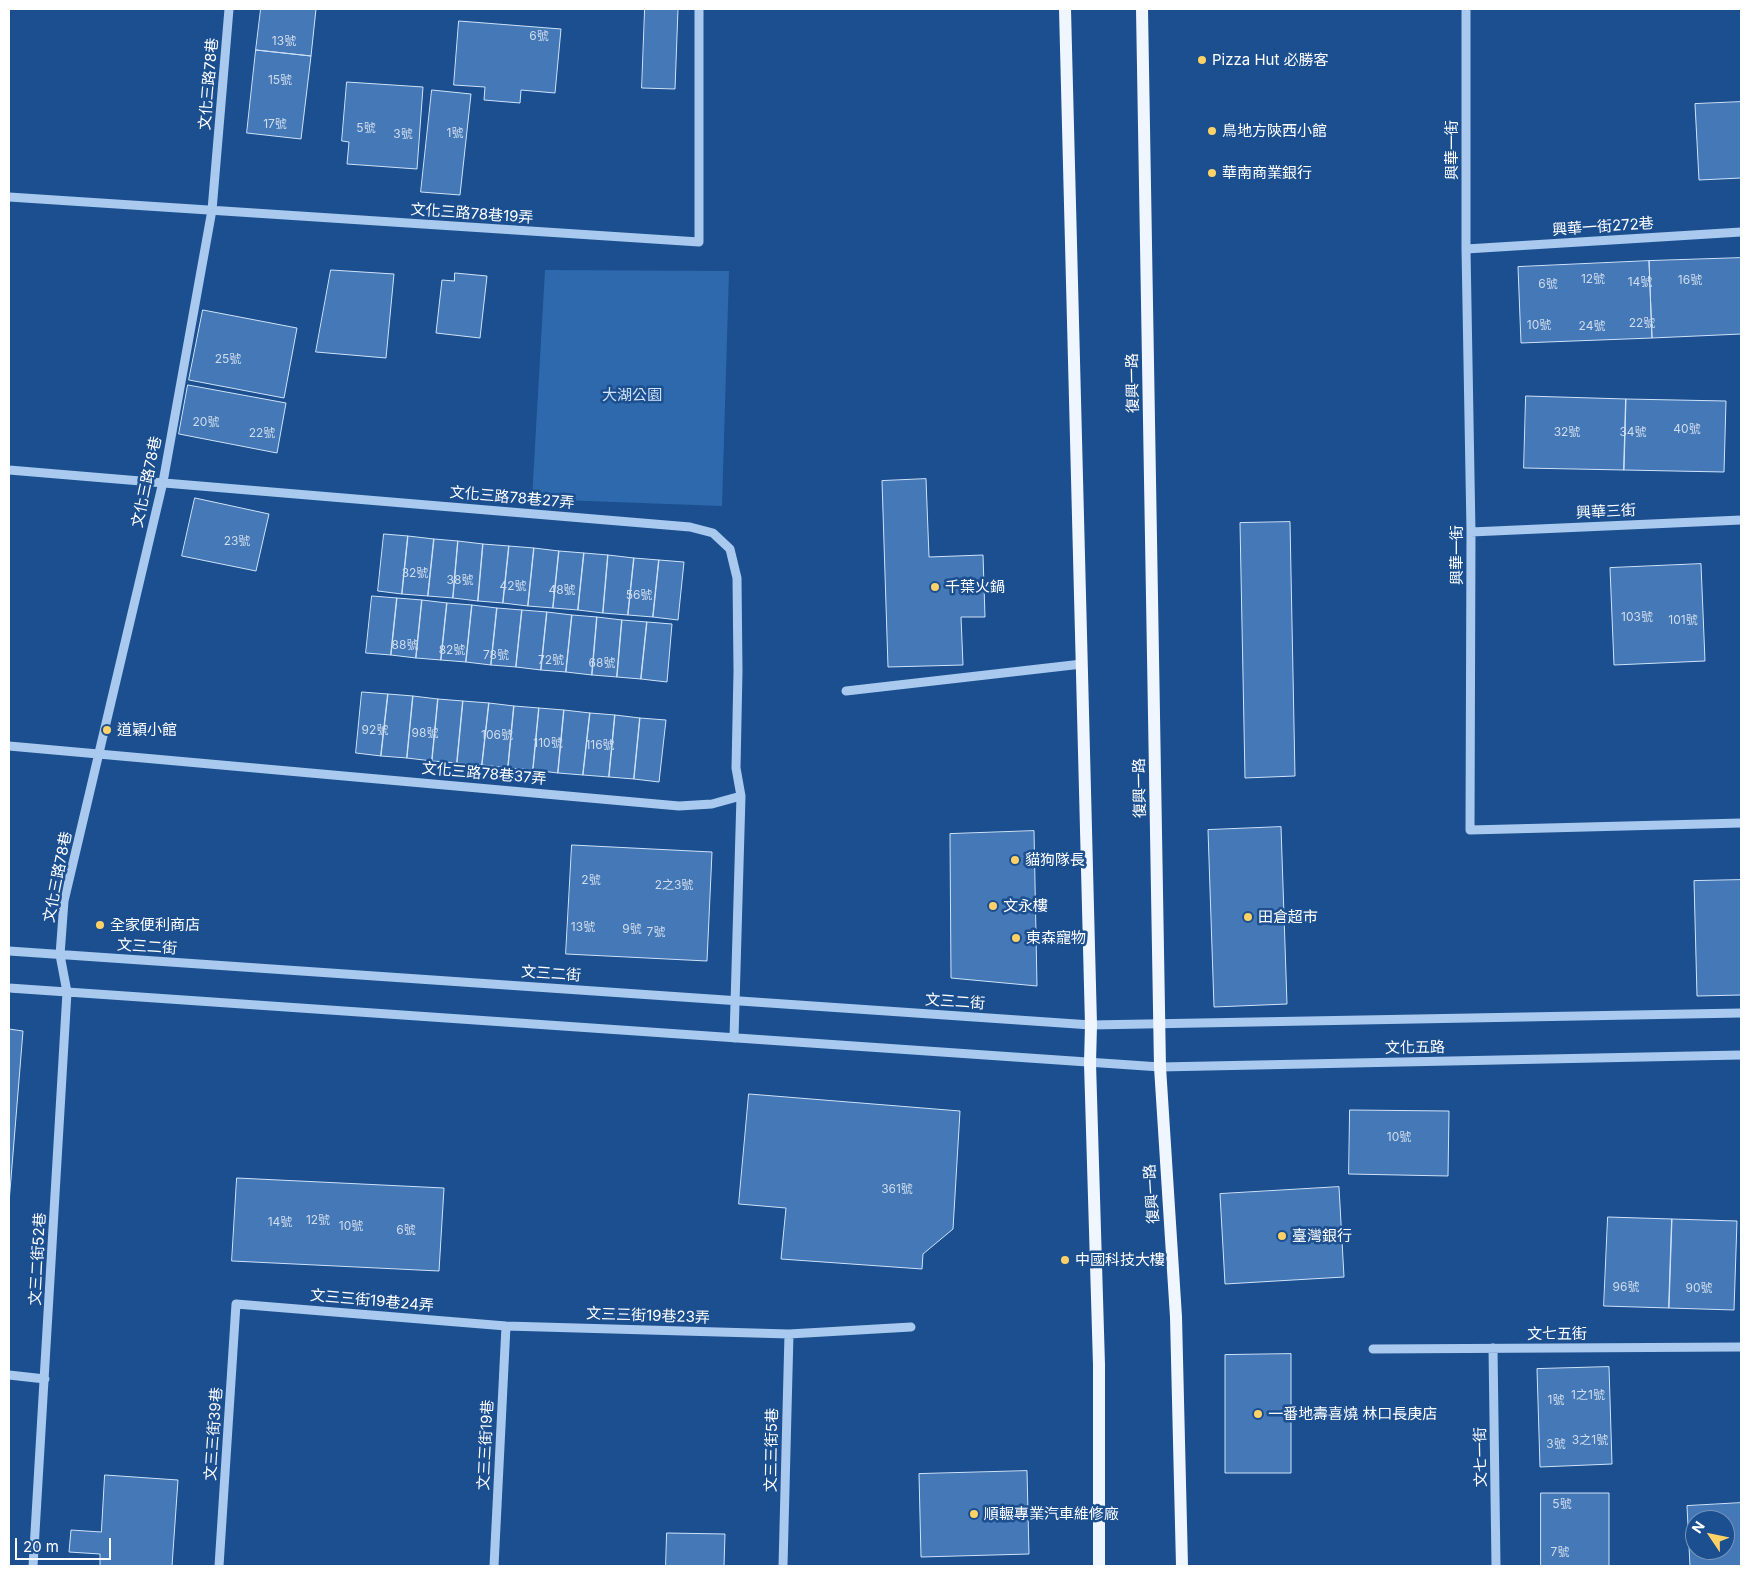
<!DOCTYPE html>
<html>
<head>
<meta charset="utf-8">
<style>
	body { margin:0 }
	#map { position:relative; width:1750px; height:1575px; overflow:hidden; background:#1b4f8f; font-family:Inter,sans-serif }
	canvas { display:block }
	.frame { position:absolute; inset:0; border:10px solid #fff; pointer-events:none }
	.north { position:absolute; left:1685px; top:1510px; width:50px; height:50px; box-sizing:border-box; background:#1b4f8f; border:1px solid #7695bc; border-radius:50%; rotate:304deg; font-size:14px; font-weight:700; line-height:20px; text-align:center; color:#fff }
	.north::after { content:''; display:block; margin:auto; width:18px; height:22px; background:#ffd166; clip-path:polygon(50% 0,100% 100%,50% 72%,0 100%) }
	.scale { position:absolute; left:15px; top:1538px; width:96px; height:22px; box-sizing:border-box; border:2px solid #fff; border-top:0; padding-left:6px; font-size:15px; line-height:18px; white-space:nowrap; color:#fff; -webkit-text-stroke:4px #1b4f8f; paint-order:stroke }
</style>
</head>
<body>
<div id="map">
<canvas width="1750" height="1575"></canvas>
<div class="frame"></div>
<div class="north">N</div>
<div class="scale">20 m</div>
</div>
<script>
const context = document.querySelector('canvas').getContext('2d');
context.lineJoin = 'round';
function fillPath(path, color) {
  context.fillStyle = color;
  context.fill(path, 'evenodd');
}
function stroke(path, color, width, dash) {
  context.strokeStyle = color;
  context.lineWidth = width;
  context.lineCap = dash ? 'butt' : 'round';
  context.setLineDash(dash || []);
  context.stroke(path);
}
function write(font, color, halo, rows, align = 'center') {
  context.font = font + ' Inter,"Noto Sans TC",sans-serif';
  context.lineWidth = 5;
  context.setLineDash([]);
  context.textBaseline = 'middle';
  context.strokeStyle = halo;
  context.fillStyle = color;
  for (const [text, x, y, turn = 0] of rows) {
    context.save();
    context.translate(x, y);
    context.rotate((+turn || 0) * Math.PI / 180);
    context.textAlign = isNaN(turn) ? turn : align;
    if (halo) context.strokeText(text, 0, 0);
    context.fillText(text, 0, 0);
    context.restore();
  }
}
const green = new Path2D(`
	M545,270L729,271L722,506L532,499Z`);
const building = new Path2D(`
	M261,9H316L311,56L256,50Z
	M645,9H678L675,89L642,88Z
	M459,21L561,29L555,93L521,90L520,103L484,100L485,87L454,85Z
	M256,50L311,56L301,139L247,133Z
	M347,82L423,87L417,169L347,164L349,142L342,141Z
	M432,90L471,94L460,195L421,192Z
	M1741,102V178L1699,180L1695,104Z
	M1741,258V334L1652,338L1649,261Z
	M1649,261L1652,338L1521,343L1518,267Z
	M331,270L394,274L386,358L316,352Z
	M455,273L487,276L480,338L436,333L442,280L454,281Z
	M203,310L297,328L284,398L189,380Z
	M188,385L286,403L277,453L179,434Z
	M1526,396L1626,399L1624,470L1524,468Z
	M1626,399L1726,401L1724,472L1624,470Z
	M926,479L929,557L983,555L985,617H961L963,665L888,667L882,481Z
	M195,498L269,514L256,571L182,556Z
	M1290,522L1295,776L1245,778L1240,523Z
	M384,534L408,536L402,594L378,591Z
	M408,536L434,539L428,596L402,594Z
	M434,539L458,541L453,598L428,596Z
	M458,541L483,544L478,601L453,598Z
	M483,544L509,546L503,603L478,601Z
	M509,546L534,548L528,606L503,603Z
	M534,548L559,551L553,608L528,606Z
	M559,551L584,553L578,610L553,608Z
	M584,553L608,555L603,613L578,610Z
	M608,555L634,558L628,615L603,613Z
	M634,558L659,560L653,617L628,615Z
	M659,560L684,562L678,620L653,617Z
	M1701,564L1705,661L1614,665L1610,568Z
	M372,596L397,598L391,655L366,653Z
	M397,598L422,600L416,658L391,655Z
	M422,600L447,603L441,660L416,658Z
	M447,603L472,605L466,662L441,660Z
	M472,605L497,608L491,665L466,662Z
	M497,608L522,610L516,667L491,665Z
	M522,610L547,612L541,670L516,667Z
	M547,612L572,615L566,672L541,670Z
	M572,615L597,617L592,675L566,672Z
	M597,617L622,620L617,677L592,675Z
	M622,620L647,622L641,679L617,677Z
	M647,622L672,624L667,682L641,679Z
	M362,692L388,694L381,756L356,753Z
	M388,694L413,696L407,758L381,756Z
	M413,696L438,699L432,761L407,758Z
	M438,699L463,701L457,763L432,761Z
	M463,701L489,703L482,765L457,763Z
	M489,703L514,706L508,768L482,765Z
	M514,706L539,708L533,770L508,768Z
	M539,708L564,710L558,773L533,770Z
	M564,710L590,713L583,775L558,773Z
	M590,713L615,715L609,777L583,775Z
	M615,715L640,718L634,779L609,777Z
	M640,718L666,720L659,782L634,779Z
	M1281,827L1287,1004L1214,1007L1208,830Z
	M1034,831L1037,986L951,978L950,834Z
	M572,845L712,852L707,961L566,954Z
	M1741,880V995L1697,996L1694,881Z
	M9,1029L23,1031L9,1203Z
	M749,1094L960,1111L953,1229L923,1254L922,1269L781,1259L786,1208L739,1204Z
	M1350,1110L1449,1111L1448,1176L1349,1174Z
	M237,1178L444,1188L439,1271L232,1261Z
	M1339,1187L1344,1277L1225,1284L1220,1194Z
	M1608,1217L1672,1219L1669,1308L1604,1306Z
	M1672,1219L1737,1221L1734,1310L1669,1308Z
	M1291,1354V1473H1225V1355Z
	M1609,1367L1612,1464L1540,1467L1537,1369Z
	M1027,1471L1029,1554L921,1557L919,1474Z
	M105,1475L178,1480L172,1566H100V1554L69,1552L71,1530L101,1532Z
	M1541,1493H1609V1566H1541Z
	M1741,1503V1566H1690L1687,1506ZM1695,1520H1725V1550H1695Z
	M667,1533L725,1534L724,1566H666Z`);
const minor = new Path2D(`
	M1466,9V249L1471,532L1470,830L1741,823
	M9,197L699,242V9
	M1466,249L1741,232
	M9,470L690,527L713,533L730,549L737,578L738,671L736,768L741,796L712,804L679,806L9,746
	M1471,532L1741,520
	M846,691L1082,664
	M9,951L1091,1025L1741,1013
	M9,988L1160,1067L1741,1055
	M734,1038L741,796
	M1493,1348L1496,1566
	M1373,1349L1741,1347
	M9,1375L45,1379
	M33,1566L67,992L60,955L64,901L163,482L212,210L229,9
	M219,1566L236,1304L506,1326L789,1334L911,1327
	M494,1566L506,1326
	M783,1566L789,1334`);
const major = new Path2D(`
	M1065,9L1091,1025L1090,1063L1099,1365V1566
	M1142,9L1160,1067L1176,1317L1182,1566`);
const markers = [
	[1202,60,5,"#ffd166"],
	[1212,131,5,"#ffd166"],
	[1212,173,5,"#ffd166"],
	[935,587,5,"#ffd166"],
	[107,730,5,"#ffd166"],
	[1015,860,5,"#ffd166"],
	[993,906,5,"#ffd166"],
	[1248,917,5,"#ffd166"],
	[100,925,5,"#ffd166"],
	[1016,938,5,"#ffd166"],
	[1282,1236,5,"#ffd166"],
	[1065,1260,5,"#ffd166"],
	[1258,1414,5,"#ffd166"],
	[974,1514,5,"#ffd166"]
];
const numberNames = [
	["6號",539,36],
	["13號",284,41],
	["15號",280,80],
	["17號",275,124],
	["5號",366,128],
	["1號",455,133],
	["3號",403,134],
	["12號",1593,279],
	["16號",1690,280],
	["14號",1640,282],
	["6號",1548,284],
	["22號",1642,323],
	["10號",1539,325],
	["24號",1592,326],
	["25號",228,359],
	["20號",206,422],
	["40號",1687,429],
	["32號",1567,432],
	["34號",1633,432],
	["22號",262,433],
	["23號",237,541],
	["32號",415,573],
	["38號",460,580],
	["42號",513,586],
	["48號",562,590],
	["56號",639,595],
	["103號",1637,617],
	["101號",1683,620],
	["88號",405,645],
	["82號",452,650],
	["78號",496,655],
	["72號",551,660],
	["68號",602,663],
	["92號",375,730],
	["98號",425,733],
	["106號",497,735],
	["110號",548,743],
	["116號",600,745],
	["2號",591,880],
	["2之3號",674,885],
	["13號",583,927],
	["9號",632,929],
	["7號",656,932],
	["10號",1399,1137],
	["361號",897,1189],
	["12號",318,1220],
	["14號",280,1222],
	["10號",351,1226],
	["6號",406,1230],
	["96號",1626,1287],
	["90號",1699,1288],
	["1之1號",1588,1395],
	["1號",1556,1400],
	["3之1號",1590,1440],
	["3號",1556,1444],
	["5號",1562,1504],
	["7號",1560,1552]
];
const poiNames = [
	["Pizza Hut 必勝客",1212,60],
	["鳥地方陝西小館",1222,131],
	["華南商業銀行",1222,173],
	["千葉火鍋",945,587],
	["道穎小館",117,730],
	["貓狗隊長",1025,860],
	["文永樓",1003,906],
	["田倉超市",1258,917],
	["全家便利商店",110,925],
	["東森寵物",1026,938],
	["臺灣銀行",1292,1236],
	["中國科技大樓",1075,1260],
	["一番地壽喜燒 林口長庚店",1268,1414],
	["順輾專業汽車維修廠",984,1514]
];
const streetNames = [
	["文化三路78巷",209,84,-85],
	["興華一街",1452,150,-90],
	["文化三路78巷19弄",472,214,4],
	["興華一街272巷",1603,227,-4],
	["復興一路",1133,383,-91],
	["文化三路78巷",147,482,-78],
	["文化三路78巷27弄",512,498,5],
	["興華三街",1606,512,-3],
	["興華一街",1457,555,-90],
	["文化三路78巷37弄",484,774,5],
	["復興一路",1140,788,-91],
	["文化三路78巷",58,877,-79],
	["文三二街",147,947,4],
	["文三二街",551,974,4],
	["文三二街",955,1002,4],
	["文化五路",1415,1048,-1],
	["復興一路",1152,1194,-94],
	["文三二街52巷",38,1259,-87],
	["文三三街19巷24弄",372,1301,5],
	["文三三街19巷23弄",648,1316,2],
	["文七五街",1557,1334],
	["文三三街39巷",214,1434,-86],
	["文三三街19巷",486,1445,-87],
	["文三三街5巷",772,1450,-89],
	["文七一街",1481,1457,-91]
];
const parkNames = [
	["大湖公園",632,395]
];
fillPath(green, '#2e69ad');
fillPath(building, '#4478b7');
stroke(building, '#cfe3fa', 1);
stroke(minor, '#a9c9ee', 9);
stroke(major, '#f0f6ff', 12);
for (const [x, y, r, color] of markers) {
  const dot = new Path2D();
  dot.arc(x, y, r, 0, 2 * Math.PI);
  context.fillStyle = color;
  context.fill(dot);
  stroke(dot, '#1b4f8f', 2);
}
write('12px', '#d0dded', null, numberNames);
write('15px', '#fff', '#1b4f8f', poiNames, 'left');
write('15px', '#fff', '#1b4f8f', streetNames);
write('15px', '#cfe3fa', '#1b4f8f', parkNames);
</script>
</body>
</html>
